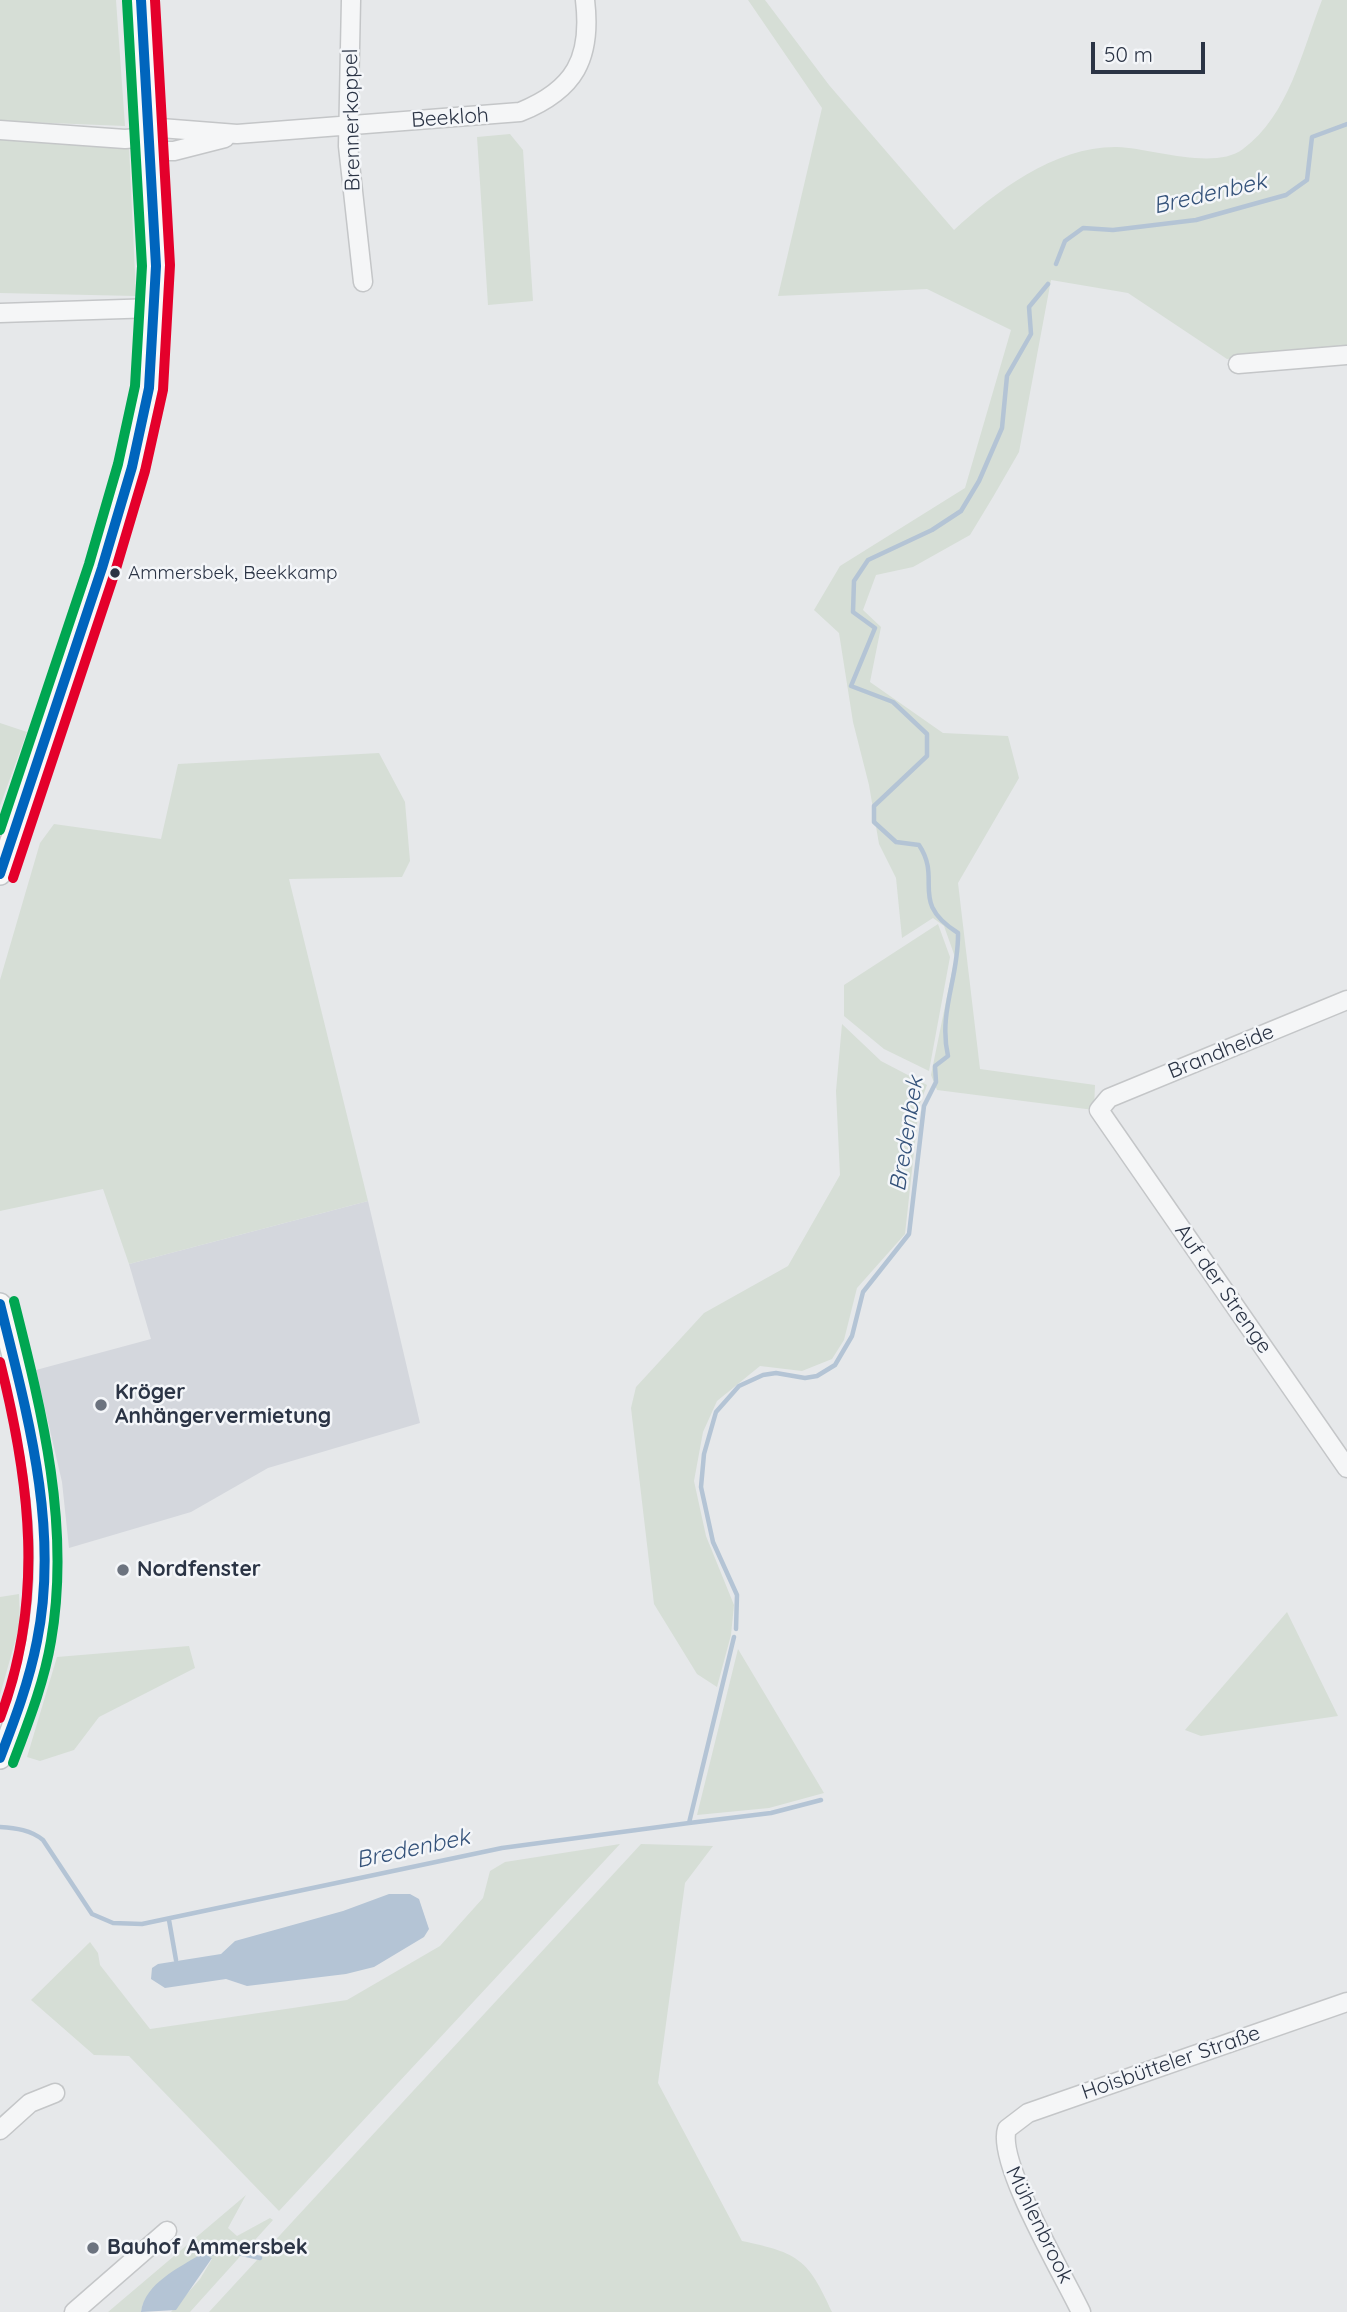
<!DOCTYPE html>
<html>
<head>
<meta charset="utf-8">
<style>
	body { margin:0 }
	#map { position:relative; width:1347px; height:2312px; overflow:hidden; background:#e6e8ea; font-family:Quicksand,sans-serif }
	canvas { display:block }
	.scale { position:absolute; left:1091px; top:42px; width:114px; height:32px; box-sizing:border-box; border:4px solid #2b3445; border-top:0; padding-left:9px; font-size:21px; line-height:24px; white-space:nowrap; color:#2b3445; -webkit-text-stroke:5px #f4f6f9; paint-order:stroke }
</style>
</head>
<body>
<div id="map">
<canvas width="1347" height="2312"></canvas>
<div class="scale">50 m</div>
</div>
<script>
const context = document.querySelector('canvas').getContext('2d');
context.lineJoin = 'round';
function fillPath(path, color) {
  context.fillStyle = color;
  context.fill(path, 'evenodd');
}
function stroke(path, color, width, dash) {
  context.strokeStyle = color;
  context.lineWidth = width;
  context.lineCap = dash ? 'butt' : 'round';
  context.setLineDash(dash || []);
  context.stroke(path);
}
function write(font, color, halo, rows, align = 'center') {
  context.font = font + ' Quicksand,sans-serif';
  context.lineWidth = 5;
  context.setLineDash([]);
  context.textBaseline = 'middle';
  context.strokeStyle = halo;
  context.fillStyle = color;
  for (const [text, x, y, turn = 0] of rows) {
    context.save();
    context.translate(x, y);
    context.rotate((+turn || 0) * Math.PI / 180);
    context.textAlign = isNaN(turn) ? turn : align;
    if (halo) context.strokeText(text, 0, 0);
    context.fillText(text, 0, 0);
    context.restore();
  }
}
const built = new Path2D(`
	M368,1201L420,1423L268,1468L191,1512L69,1548L62,1482L36,1370L151,1339L129,1264Z`);
const green = new Path2D(`
	M0,0H116L125,126L0,121Z
	M748,0H765L829,85L954,230C996,191 1056,146 1117,147C1151,148 1214,171 1243,149C1289,115 1302,51 1322,0H1347V350L1227,359L1128,293L1051,280L1019,452L993,497L970,535L913,567L876,575L863,610L881,627L870,682L943,733L1008,736L1019,778L958,883L980,1069L1095,1085L1094,1110L937,1090L931,1075L955,957L944,926L933,918L902,938L896,878L879,844L869,785L853,722L839,633L814,610L840,566L965,488L1011,330L927,289L778,296L822,108Z
	M510,134L523,150L533,301L488,305L477,137Z
	M0,137L129,146L136,296L0,293Z
	M0,723L27,732L0,806Z
	M379,753L405,802L410,861L402,877L289,879L368,1201L129,1264L103,1189L0,1211V980L40,843L54,824L161,839L178,764Z
	M938,924L950,957L929,1071L884,1049L844,1016V985Z
	M842,1024L881,1061L927,1085L919,1106L905,1234L857,1288L844,1340L832,1359L802,1371L760,1366L717,1401L703,1432L694,1481L706,1536L734,1605L731,1635L717,1687L697,1674L654,1604L631,1408L636,1387L704,1313L788,1266L840,1175L836,1091Z
	M19,1594L20,1624L0,1695V1597Z
	M1287,1612L1338,1716L1201,1736L1185,1730Z
	M189,1646L195,1668L99,1717L74,1750L40,1761L27,1757L57,1657Z
	M738,1649L824,1793L769,1808L697,1815Z
	M620,1844L279,2211L129,2056L94,2055L31,2000L90,1942L98,1953L100,1965L150,2029L347,2000L440,1946L483,1898L490,1871L505,1862Z
	M641,1844L713,1846L685,1883L658,2083L742,2241C799,2253 808,2259 832,2312H209Z
	M246,2195L228,2228L237,2236L270,2218L273,2220L190,2312H171L200,2279L212,2259L201,2254L143,2304L141,2312H108Z`);
const water = new Path2D(`
	M389,1894H410L419,1899L429,1929L424,1937L374,1967L346,1974L247,1986L226,1979L165,1988L151,1979L152,1968L158,1964L221,1954L235,1941L343,1911Z
	M201,2254L212,2258L176,2310L141,2312C145,2283 179,2268 201,2254Z`);
const stream = new Path2D(`
	M1056,264L1065,241L1083,228L1113,230L1196,220L1286,195L1307,180L1312,137L1347,124
	M736,1629L737,1595L713,1542L701,1487L704,1454L716,1412L739,1386L763,1375L776,1373L805,1378L817,1376L835,1365L852,1336L863,1292L909,1234L924,1106L936,1082L935,1066L948,1056C938,1012 959,977 958,933C908,901 943,881 919,845L896,842L874,822V806L927,756V734L893,702L851,686L875,628L853,612L854,581L868,560L932,530L961,511L979,481L1002,428L1007,376L1031,334L1029,307L1048,284
	M689,1823L771,1813L821,1800
	M0,1827C16,1828 31,1830 43,1840L92,1914L113,1923L142,1924L502,1848L689,1823L734,1637
	M169,1920L176,1960
	M207,2256L221,2249L260,2258`);
const minor = new Path2D(`
	M351,0L348,146L363,282
	M148,127L237,134L520,112C575,90 592,58 585,0
	M0,130L125,139L149,137
	M149,151H174L225,138
	M0,313L155,308
	M1238,364L1347,355
	M1347,1000L1109,1098L1099,1110L1347,1468
	M0,2130L30,2103L55,2093
	M74,2312L167,2231
	M1081,2312C1064,2276 996,2162 1007,2129L1028,2113L1347,2002`);
const major = new Path2D(`
	M0,874L102,568L132,467L149,388L156,266L141,0
	M0,1304C43,1474 74,1589 0,1758`);
const bus1 = new Path2D(`
	M0,874L102,568L132,467L149,388L156,266L141,0
	M0,1304C27,1413 60,1528 37,1641C29,1682 15,1719 0,1758`);
const bus2 = new Path2D(`
	M13,878L115,572L145,471L163,390L170,265L155,0
	M0,1362C30,1481 45,1600 0,1718`);
const bus3 = new Path2D(`
	M0,830L89,564L118,464L135,386L142,266L127,1
	M13,1763C28,1723 44,1683 51,1641C71,1526 42,1412 14,1301`);
const markers = [
	[115,573,6,"#2b3445"],
	[101,1405,7,"#6c737f"],
	[123,1570,7,"#6c737f"],
	[93,2248,7,"#6c737f"]
];
const busNames = [
	["Ammersbek, Beekkamp",128,573]
];
const streetNames = [
	["Beekloh",450,118,-4],
	["Brennerkoppel",352,120,-91],
	["Brandheide",1221,1052,-22],
	["Auf der Strenge",1223,1289,55],
	["Hoisbütteler Straße",1171,2063,-19],
	["Mühlenbrook",1039,2225,64]
];
const poiNames = [
	["Kröger",115,1393],
	["Anhängervermietung",115,1417],
	["Nordfenster",137,1570],
	["Bauhof Ammersbek",107,2248]
];
const waterNames = [
	["Bredenbek",1210,194,-13],
	["Bredenbek",907,1134,-81],
	["Bredenbek",413,1849,-12]
];
fillPath(built, '#d4d7dd');
fillPath(green, '#d6ded6');
fillPath(water, '#b4c4d5');
stroke(stream, '#b4c4d5', 4.5);
stroke(minor, '#c4c6c8', 21);
stroke(major, '#c2c5c8', 24);
stroke(minor, '#f5f6f7', 18);
stroke(major, '#f8f8f8', 21);
stroke(bus1, '#0065bd', 10);
stroke(bus2, '#e4002b', 10);
stroke(bus3, '#00a651', 10);
for (const [x, y, r, color] of markers) {
  const dot = new Path2D();
  dot.arc(x, y, r, 0, 2 * Math.PI);
  context.fillStyle = color;
  context.fill(dot);
  stroke(dot, '#f4f6f9', 2.5);
}
write('19px', '#2b3445', '#f4f6f9', busNames, 'left');
write('21px', '#2b3445', '#f4f6f9', streetNames);
write('bold 21px', '#2b3445', '#f4f6f9', poiNames, 'left');
write('italic 23px', '#34527a', '#f4f6f9', waterNames);
</script>
</body>
</html>
